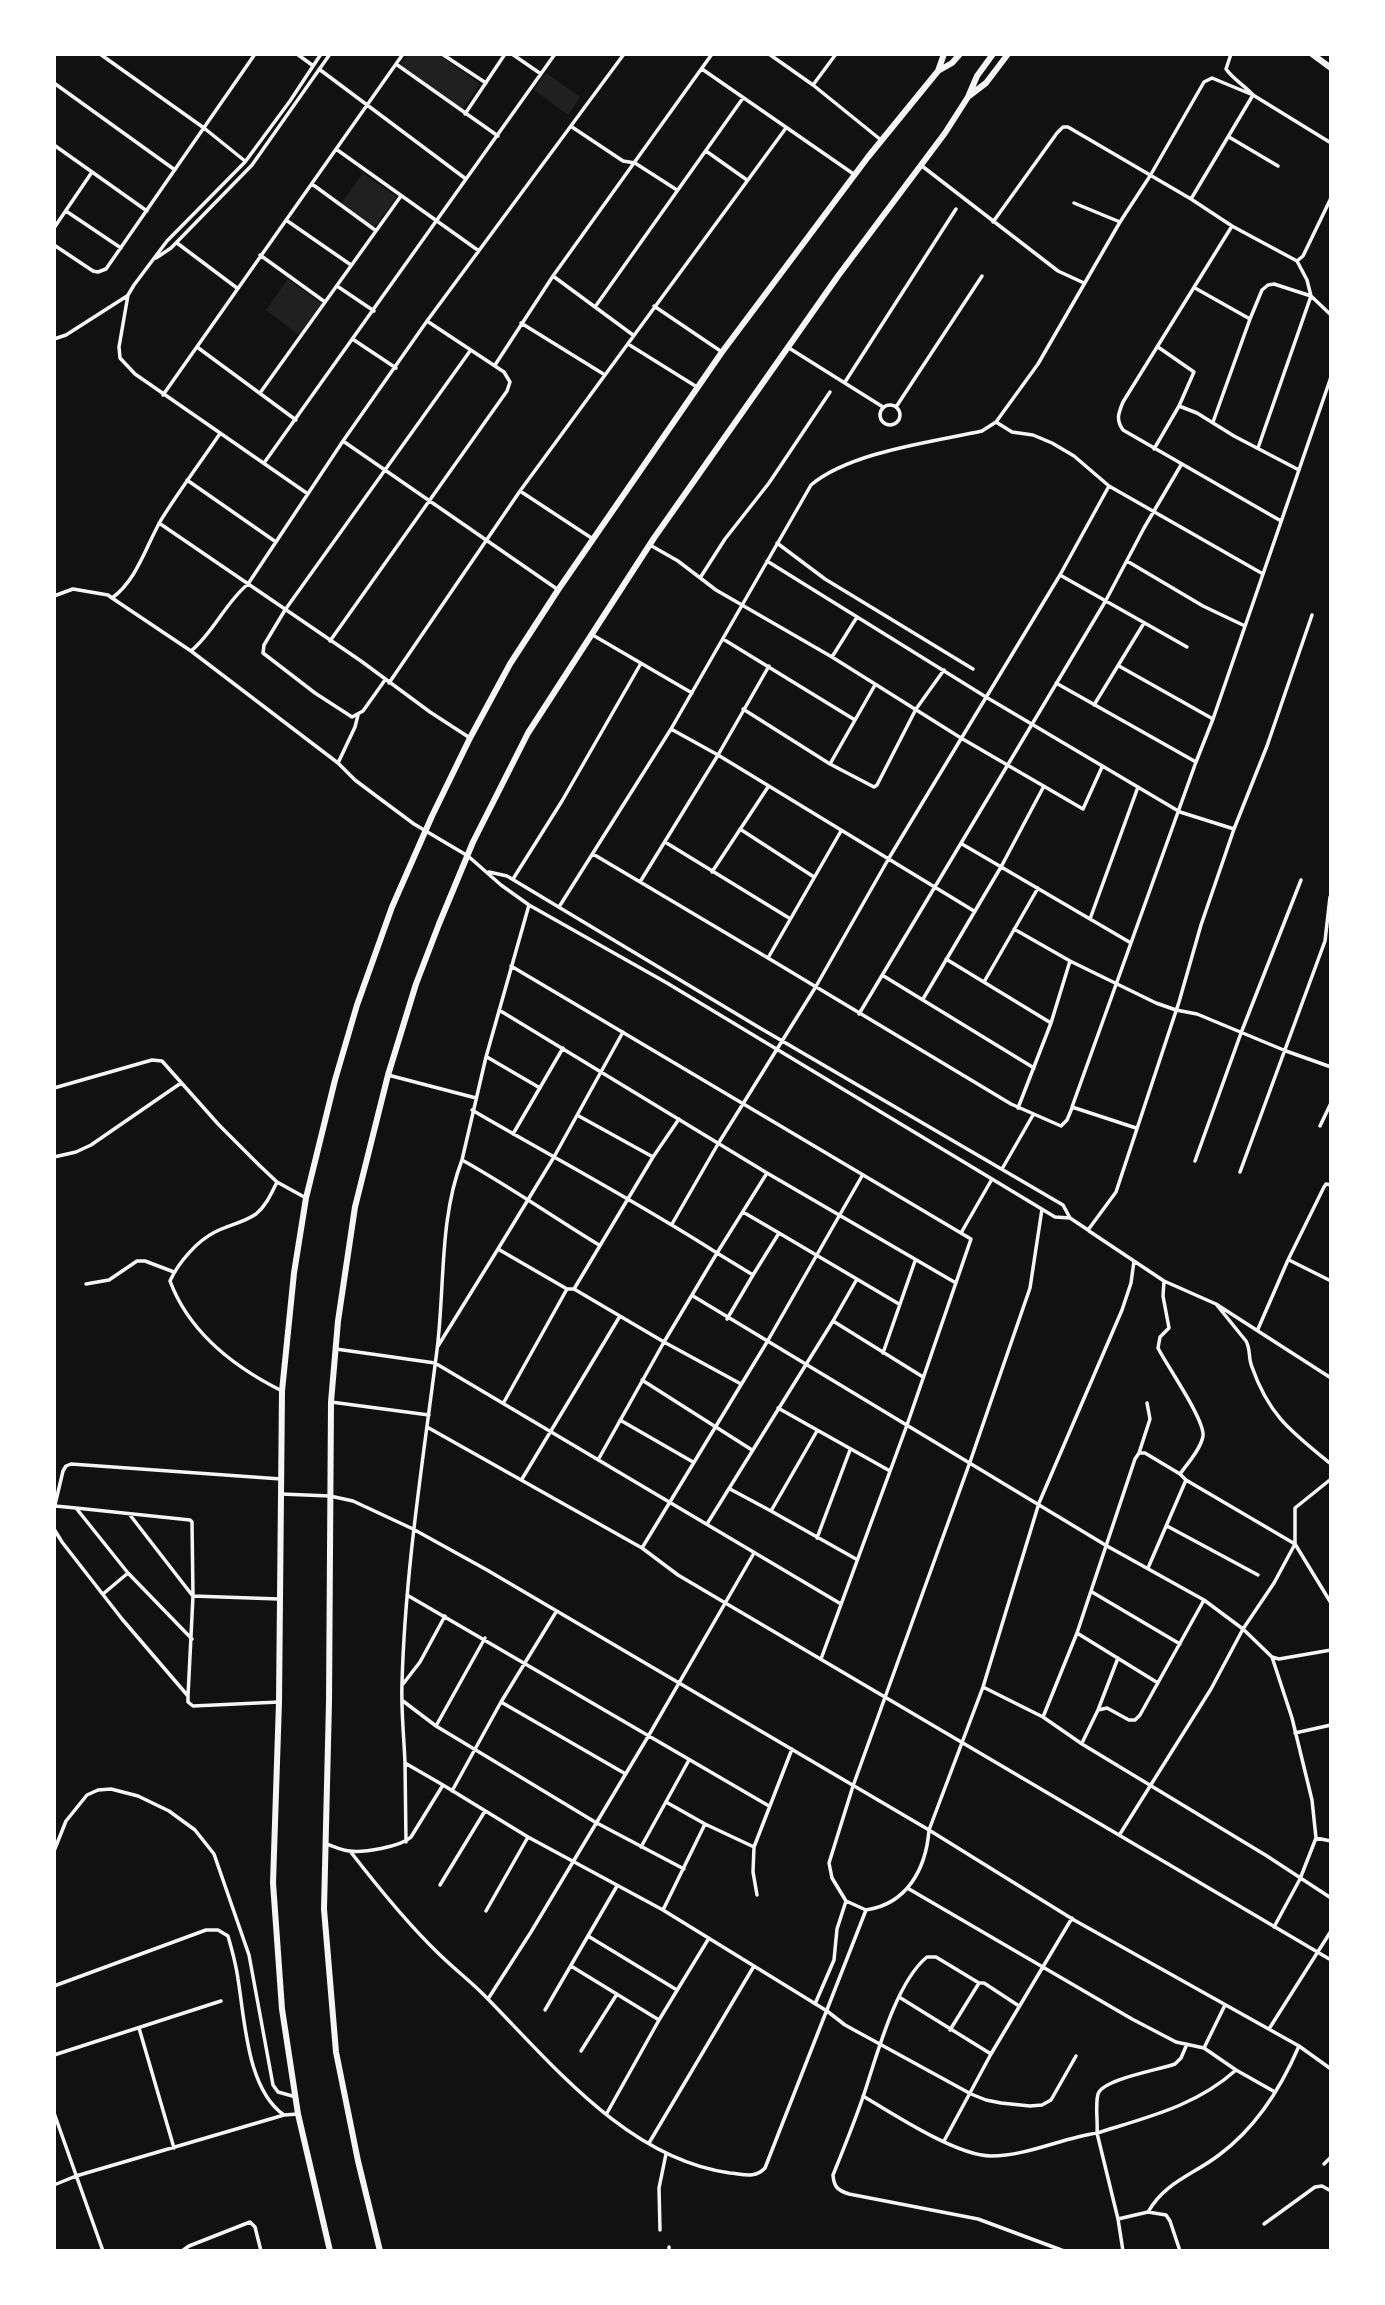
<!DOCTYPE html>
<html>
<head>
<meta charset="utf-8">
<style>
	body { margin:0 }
	#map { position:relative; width:1385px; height:2305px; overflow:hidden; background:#111; font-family:"Titillium Web",sans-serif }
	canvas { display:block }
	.frame { position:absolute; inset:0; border:56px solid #fff; pointer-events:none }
</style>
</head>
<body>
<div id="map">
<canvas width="1385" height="2305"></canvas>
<div class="frame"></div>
</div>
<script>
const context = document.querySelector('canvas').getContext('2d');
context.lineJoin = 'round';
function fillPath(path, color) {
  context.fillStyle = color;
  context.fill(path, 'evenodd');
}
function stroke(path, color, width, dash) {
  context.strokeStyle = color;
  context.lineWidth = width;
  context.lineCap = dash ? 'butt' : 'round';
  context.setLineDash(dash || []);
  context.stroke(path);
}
const green = new Path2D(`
	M408,54H438L480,84L462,110L401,65Z
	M546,73L580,97L568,115L534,90Z
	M363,173L397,197L374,228L341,204Z
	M288,279L322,304L299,335L266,310Z`);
const minor = new Path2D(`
	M100,54L204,128L245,161
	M297,54L312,65
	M442,54L486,83
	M512,54L541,74
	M769,54L813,85L881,140
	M396,64L498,136
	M319,69L466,179
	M702,69L855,175
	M54,83L175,170
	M813,85L836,54
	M465,114L505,54
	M572,127L623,161L635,163L677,190
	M1229,137L1278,166
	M54,145L147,211
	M336,149L479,251
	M706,151L747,180
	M922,166L1058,271L1084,283
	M312,184L375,230
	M1191,199L1253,95C1245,86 1233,79 1226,69L1231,54
	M1074,203L1120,222
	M66,211L121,248
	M286,220L351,265
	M993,222L1057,133L1063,127H1068L1191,199L1232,226L1123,402C1118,414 1116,420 1123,430L1281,521
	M1232,226L1297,261L1303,256L1331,198
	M54,228L92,172
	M177,243L237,288
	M54,245L93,271L98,272L106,269L255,54
	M260,255L325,302
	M156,258L171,248L252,165L330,54
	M553,276L633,335
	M337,286L374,311
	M1195,288L1250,319
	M654,306L722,352
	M595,307L743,98
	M521,323L605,375
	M54,339L66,335L127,296
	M354,340L396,368
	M628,344L697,387
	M197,347L296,420
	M1158,347L1194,372L1179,406
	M789,348L883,407
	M495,365L553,276L712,54
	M845,382L956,209
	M260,393L401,196
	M163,395L403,54
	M880 415a10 10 0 1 1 20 0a10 10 0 1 1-20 0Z
	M896,407L982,276
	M996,422L1012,432L1033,435L1052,443L1074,456L1109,486L1263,574
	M1213,422L1250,319L1262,290L1268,285L1274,284L1311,296L1331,315
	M343,441L557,589
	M1258,448L1311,296L1307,280L1297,261
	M1154,449L1179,406L1197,413L1234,436L1299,470
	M264,463L555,54
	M187,480L276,542
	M520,491L593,539
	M308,494L135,374L120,358L119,347L128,295L134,285L167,241L245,162L290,101L321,54
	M159,523L361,661L430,712L470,738
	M777,543L825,579L973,669
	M650,545L678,561L716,590L832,657L961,738L1083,809L1102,767
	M1127,561L1203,606L1245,626
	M1060,575L1187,647
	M700,578L725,539L769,483L830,392
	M54,596L73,589L108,595L112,598C137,580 146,546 161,520C179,491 200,463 219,435
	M112,598L191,651L338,763
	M591,634L692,693
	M723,639L855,720
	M330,641L507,391L510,382L504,372L427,321
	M191,651C214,632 225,603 248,584L343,441L427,321L624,54
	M832,657L857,617
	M1119,666L1213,719
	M385,680L363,711L352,717L315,693L263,653L264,645L285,610L470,351
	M389,683L520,491L786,128
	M1056,683L1196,762
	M1094,705L1144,623
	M743,709L830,764L874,787L877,785L916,709L944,670
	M358,715L355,727L338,763L355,780L383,801L414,824L468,856L501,885L529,905L667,983L1055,1217L1070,1218
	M671,729L718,755L974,911
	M830,764L875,685
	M740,829L814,877
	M1234,829L1267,746L1312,615
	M841,831L768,958L1011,1104L1061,1126L1067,1120L1072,1108
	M665,842L789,918
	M962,844L1131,943
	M593,854L768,958
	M489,872L507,876L760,1028L1063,1205L1070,1218L1088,1230L1116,1192L1179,1002L1201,925L1234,829L1180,812L986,697L767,561
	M712,872L768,787
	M513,879L562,801L640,665
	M640,882L718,755L769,666
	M559,907L671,729L811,485C850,452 932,442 982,431L996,422L1038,364L1120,222L1150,176L1204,82L1212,78L1253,95L1331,143
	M1090,919L1138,787
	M1014,929L1070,961L1156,1003L1176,1010L1197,1014L1286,1051L1331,1067
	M946,959L1051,1023
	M511,966L971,1239L907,1425L821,1659
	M882,975L1034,1068
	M984,982L1038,888
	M923,999L1001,867L1044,786
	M499,1010L767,1173L956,1283
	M859,1014L1105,602L1144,528L1181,465
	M623,1032L554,1157L498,1249L567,1289H574L653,1157L679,1119
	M487,1057L540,1088
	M388,1075L476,1098
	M54,1088L152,1060L162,1061L219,1125L259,1165L277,1182L306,1198
	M1018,1108L1051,1023L1070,961
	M472,1110C554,1158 638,1202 717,1253L664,1342L574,1289
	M577,1115L653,1157
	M1320,1126L1331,1103
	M1136,1128L1072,1107L1196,762L1213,719L1331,377
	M513,1134L563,1048
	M54,1157L76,1152L91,1145L181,1083
	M462,1160C509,1186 553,1217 599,1245
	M1195,1161L1241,1033L1301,880
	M1002,1169L1033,1115
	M1240,1172L1325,941L1330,897
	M767,1173L717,1253L753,1275L779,1233L899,1304
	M277,1182C271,1194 266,1206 256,1214C243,1223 228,1225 215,1232C197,1241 178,1263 170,1281C189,1332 234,1367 282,1391
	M743,1212L779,1233
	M672,1224L718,1144L815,988L889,858L1060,575L1109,486
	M1089,1231L1164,1281L1163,1296L1169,1328L1160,1337L1158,1348C1167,1366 1205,1420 1203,1436C1201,1449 1187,1464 1180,1474
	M961,1233L992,1179
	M1289,1260L1331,1281
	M1164,1281L1216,1304L1331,1378
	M86,1284L109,1280L137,1261H145L174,1272
	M693,1296L1107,1546L1204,1600L1243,1629L1272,1657L1292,1718L1312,1800L1316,1838L1300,1879L1274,1927
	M1216,1304L1246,1341C1251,1350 1248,1358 1252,1367C1269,1416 1292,1432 1331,1464
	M727,1319L753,1275
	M833,1321L857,1279
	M1258,1329L1288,1260L1324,1187L1326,1184L1331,1185
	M438,1346L498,1249
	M336,1349L435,1363L841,1604
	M883,1353L915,1261
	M642,1380L752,1450
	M331,1402L429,1415
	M504,1402L567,1289
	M778,1408L890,1471
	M620,1420L693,1462
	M427,1427L642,1548L678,1575L722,1601L1331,1960
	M817,1431L771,1511L856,1559
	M1139,1453L1150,1419L1147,1403
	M598,1460L664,1342L741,1384
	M522,1479L620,1316
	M730,1489L771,1511
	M281,1494L330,1496L353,1501L413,1529L487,1570L929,1830L1074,1920L1299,2046L1331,2069
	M55,1506L76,1508L128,1573L103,1594
	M76,1508L190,1520L192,1522L193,1596
	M54,1509L63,1471L66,1466L71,1464L281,1479
	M130,1515L192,1595
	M707,1524L833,1321L923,1377
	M1167,1526L1258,1575
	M54,1529L62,1542L122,1619L188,1696V1702L193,1706L279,1702
	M817,1538L850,1450
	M642,1548L767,1342L862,1176
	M1148,1568L1186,1480
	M128,1573L192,1639
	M1092,1592L1180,1644
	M407,1595L769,1806
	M1077,1633L1158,1683
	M1272,1657L1279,1659L1331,1650
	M403,1684L420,1662L445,1616
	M983,1687L1043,1717L1082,1744L1267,1856L1331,1898
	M188,1696L193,1596L279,1599
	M403,1701L436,1726L595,1822L684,1869
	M501,1702L624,1773
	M1098,1710L1118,1658
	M1043,1717L1077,1633L1135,1459L1139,1453H1145L1180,1474L1186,1480L1295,1544L1331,1603
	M436,1726L485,1638
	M1295,1733L1331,1725
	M1082,1743L1098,1710L1107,1708L1129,1720H1135L1140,1715L1204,1600
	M405,1763L406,1842
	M443,1785L528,1837L663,1910L827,2011L845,2025L971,2094L986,2100L1001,2103L1030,2106L1042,2105L1051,2100L1076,2056
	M452,1791L501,1702L556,1612
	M666,1802L705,1824L754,1847
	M1120,1834L1211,1689L1243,1629L1274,1583L1295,1544V1508L1331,1479
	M1316,1838L1331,1841
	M326,1844C333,1846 341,1850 349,1851C363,1853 400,1847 411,1837L443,1785L405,1763C404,1737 401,1710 402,1684C405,1571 423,1461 437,1350C445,1287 439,1219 462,1160L486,1057L529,905
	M641,1847L689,1760
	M54,1851L66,1821L87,1795L98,1790L111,1789L138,1796L169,1811L195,1830L214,1854L249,1955L273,2085L278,2092L296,2097
	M350,1851C377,1886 405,1921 437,1952C452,1967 469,1980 484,1995C553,2065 628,2159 730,2173C743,2174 755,2179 765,2168L866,1910C907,1904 926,1869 929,1830L983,1687L1039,1503L1122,1310L1131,1283L1134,1261
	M440,1885L485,1811
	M909,1889L1132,2019L1176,2042L1204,2048L1236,2070
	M757,1895L753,1872L754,1847L792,1749
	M846,1901L866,1910
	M663,1910L705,1824
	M486,1911L528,1837
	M588,1936L677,1990
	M571,1966L659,2020
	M979,1983L936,1957H927C896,1982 877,2055 864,2094C855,2121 844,2148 833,2175C834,2187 837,2190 849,2194L978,2219L1064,2251
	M54,1986L206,1930H218L228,1936C232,1950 236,1964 238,1979C245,2021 247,2089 284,2115
	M899,1997L991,2054
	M488,1999L531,1932L649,1735L754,1553
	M815,2004L834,1960L837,1929L846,1901L832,1878L829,1863L853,1786L970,1462L1030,1288L1042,1209
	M545,2010L617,1886
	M139,2028L174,2148
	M1269,2029L1331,1931
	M950,2030L979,1983H984L1019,2006
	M1187,2044L1181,2058L1175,2064C1159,2070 1103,2079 1098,2094C1095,2105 1098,2121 1097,2133C1148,2117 1196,2106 1236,2070L1275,2092
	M1204,2048L1225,2005
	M581,2051L617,1994
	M54,2055L221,2001
	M863,2096C893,2114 957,2156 991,2156C1027,2156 1062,2138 1097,2133L1118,2219L1123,2251
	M54,2113L103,2251
	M607,2113L659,2020L709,1938
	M944,2141L991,2054L1072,1918
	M649,2143L754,1966
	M1324,2164L1331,2157
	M54,2185L76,2176L284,2115L298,2114
	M1148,2212C1165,2182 1193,2175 1219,2155C1257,2127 1281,2088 1299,2046
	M1118,2219L1148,2212L1166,2215L1170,2221L1180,2251
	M1264,2224L1315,2187L1322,2186L1331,2191
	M660,2230L659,2188L666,2154
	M669,2247V2251
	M182,2251L189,2246L250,2222L255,2227L261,2251`);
const primary = new Path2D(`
	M1312,54L1331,68`);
const trunk = new Path2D(`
	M938,71L952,63L960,54
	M969,96L986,83L1008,54
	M330,2251L298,2114L282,2009L273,1883L279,1702L282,1391L294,1273L306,1198L335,1080L357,1005L392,907L432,816L470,738L510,664L558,590L722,352L868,157L938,71L944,54
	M380,2251L358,2161L336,2052L324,1909L329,1702L331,1402L338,1321L355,1207L388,1075L416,984L439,924L473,842L528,733L654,538L838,276L945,133L968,97L977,76L993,54`);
fillPath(green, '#202020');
stroke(minor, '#f5f5f5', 3.5);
stroke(primary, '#f5f5f5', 6);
stroke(trunk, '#f5f5f5', 6);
</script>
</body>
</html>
